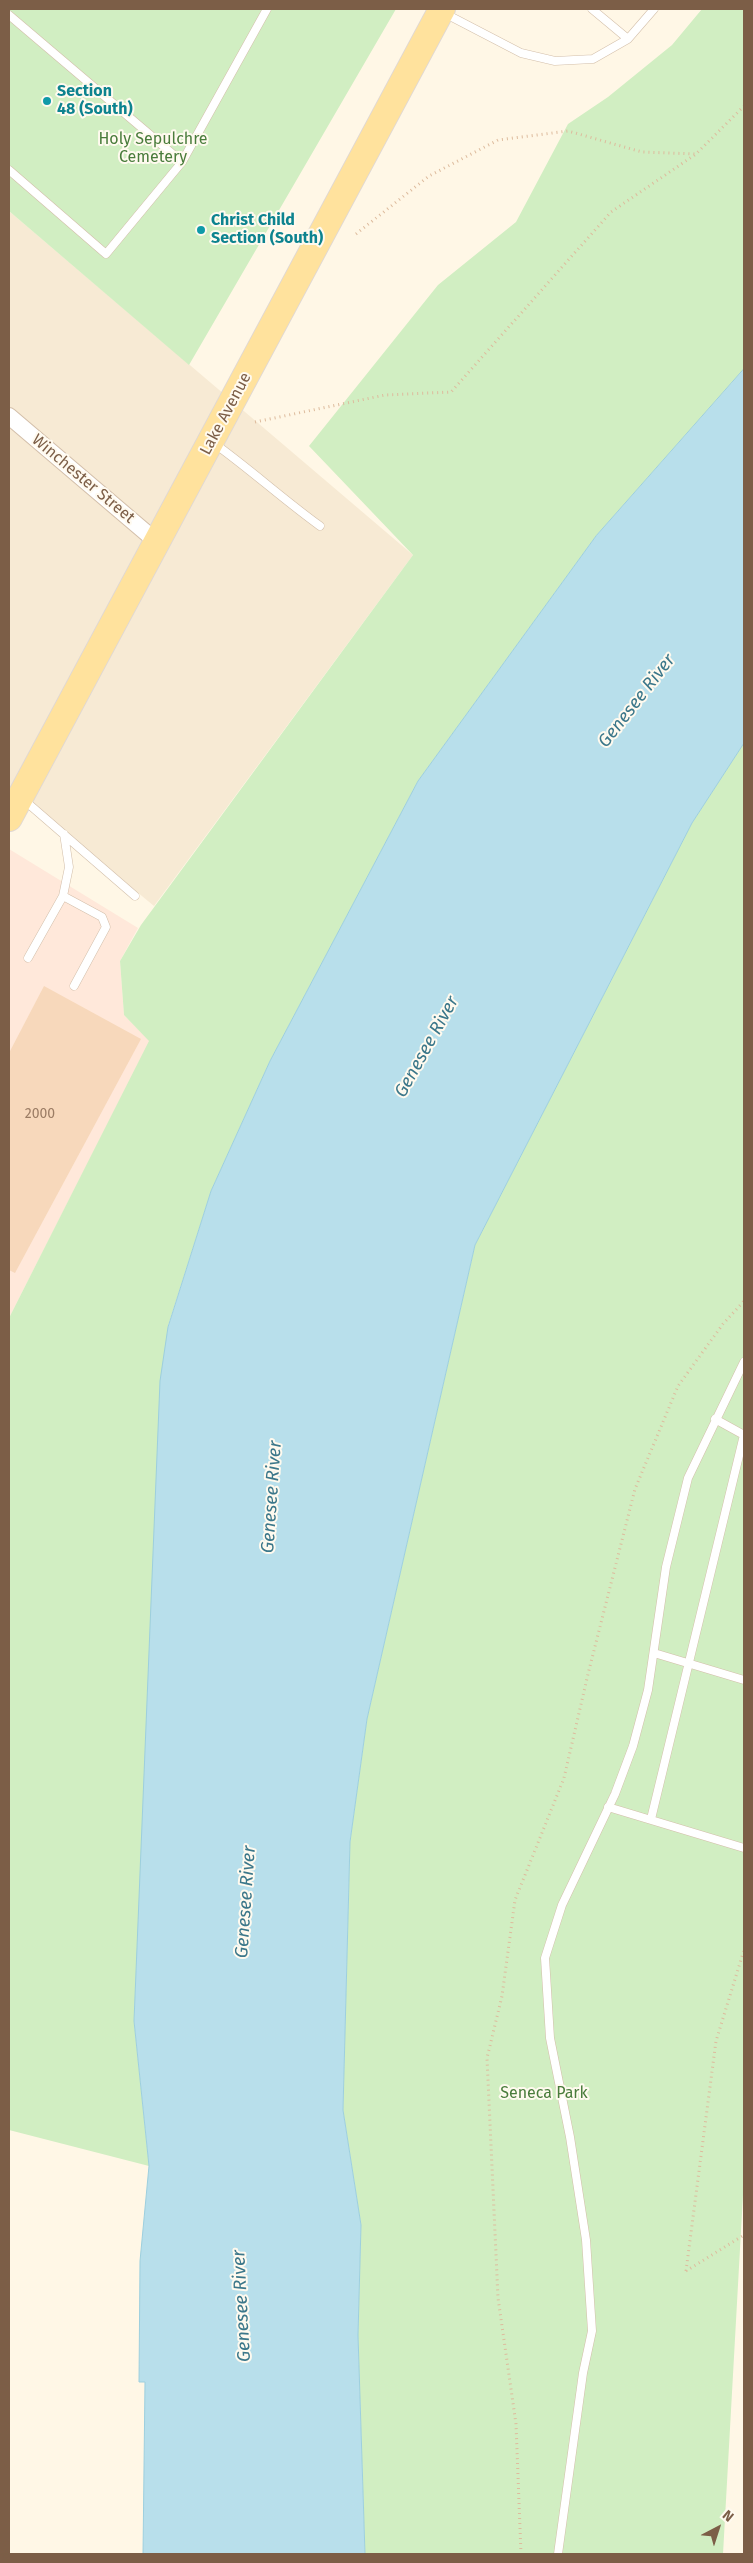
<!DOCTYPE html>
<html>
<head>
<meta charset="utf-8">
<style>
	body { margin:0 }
	#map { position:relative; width:753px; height:2563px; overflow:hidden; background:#fff7e6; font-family:"Fira Sans",sans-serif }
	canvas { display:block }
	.frame { position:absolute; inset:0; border:10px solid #7c5e47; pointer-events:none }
	.north { position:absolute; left:693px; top:2503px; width:50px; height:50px; -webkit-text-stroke:4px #fffaef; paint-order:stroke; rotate:40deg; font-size:14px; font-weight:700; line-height:20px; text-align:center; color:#7c5e47 }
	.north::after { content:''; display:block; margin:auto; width:18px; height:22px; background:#7c5e47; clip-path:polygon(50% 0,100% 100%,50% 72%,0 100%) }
</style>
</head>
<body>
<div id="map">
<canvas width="753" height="2563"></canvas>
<div class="frame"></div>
<div class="north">N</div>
</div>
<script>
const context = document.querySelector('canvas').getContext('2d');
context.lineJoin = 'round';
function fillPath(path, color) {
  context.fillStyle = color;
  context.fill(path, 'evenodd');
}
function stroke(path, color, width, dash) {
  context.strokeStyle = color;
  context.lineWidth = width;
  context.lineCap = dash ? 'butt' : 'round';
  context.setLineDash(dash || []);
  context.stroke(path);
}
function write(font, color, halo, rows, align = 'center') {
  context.font = font + ' "Fira Sans",sans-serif';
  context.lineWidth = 4;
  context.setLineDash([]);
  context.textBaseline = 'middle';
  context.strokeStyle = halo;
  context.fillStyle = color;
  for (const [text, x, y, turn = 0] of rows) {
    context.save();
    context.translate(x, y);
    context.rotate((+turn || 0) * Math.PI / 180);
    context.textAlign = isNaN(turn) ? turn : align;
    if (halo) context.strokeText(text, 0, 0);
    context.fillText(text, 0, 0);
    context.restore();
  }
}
const residential = new Path2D(`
	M9,211L413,555L154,906L9,786Z`);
const commercial = new Path2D(`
	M9,849L138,928L120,961L124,1015L150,1041L9,1318Z`);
const green = new Path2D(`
	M9,9H396L189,365L9,211Z
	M702,9H744V369L596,536L418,781L270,1061L211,1191L168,1326L134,2021L149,2166L9,2130V1318L149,1041L124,1015L120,961L141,925L413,555L309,446L438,285L516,222L568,124L608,97L672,45Z
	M744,743V2177L723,2554H365L358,2335L361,2225L343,2110L350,1842L367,1719L475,1245L692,823Z`);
const water = new Path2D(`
	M744,369V743L692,823L475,1245L367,1719L350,1842L343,2110L361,2225L358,2335L365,2554H143L145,2382H139L140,2261L149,2166L134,2021L160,1381L168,1327L211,1191L270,1061L418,781L596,536Z`);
const building = new Path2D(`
	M44,986L141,1039L15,1273L9,1270V1053Z`);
const path = new Path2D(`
	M356,234L429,176L498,140L568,131L642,152L696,154L744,106
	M255,422L385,395L451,392L611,212L696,154
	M686,2271L716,2041L744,1950
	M686,2271L744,2235
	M521,2554L516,2424L498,2298L487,2058L502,1996L515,1900L564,1778L588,1674L635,1489L678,1386L723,1324L744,1301`);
const service = new Path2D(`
	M592,9L628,39
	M444,13L521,53L555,61L593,59L628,39L654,9
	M9,15L182,162
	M9,170L106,254L182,162L267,9
	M215,444C251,470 284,500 320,526
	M24,800L135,896
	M63,896L102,917L106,927L74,986
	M28,958L63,896L69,867L64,834
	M715,1419L744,1435
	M654,1653L744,1680
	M608,1807L744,1848
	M651,1819L744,1435
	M558,2554L583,2373L592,2331L586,2240L570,2137L550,2038L545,1958L562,1905L615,1794L633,1746L648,1690L666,1567L688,1478L744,1362`);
const minor = new Path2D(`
	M9,416L157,542`);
const primary = new Path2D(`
	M9,818L442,9`);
const markers = [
	[47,101,5,"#0f9aa8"],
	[201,230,5,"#0f9aa8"]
];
const numberNames = [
	["2000",40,1114]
];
const cultureNames = [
	["Section",57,92],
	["48 (South)",57,110],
	["Christ Child",211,221],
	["Section (South)",211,239]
];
const parkNames = [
	["Holy Sepulchre",153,140],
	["Cemetery",153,158],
	["Seneca Park",544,2094]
];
const streetNames = [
	["Lake Avenue",226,414,-62],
	["Winchester Street",83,479,40]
];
const waterNames = [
	["Genesee River",637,701,-52],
	["Genesee River",427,1047,-61],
	["Genesee River",272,1497,-86],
	["Genesee River",246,1902,-86],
	["Genesee River",242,2306,-93]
];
fillPath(residential, '#f7ead4');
fillPath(commercial, '#ffe8da');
fillPath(green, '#d1eec2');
fillPath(water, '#b8dfeb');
stroke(water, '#9dcfde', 1);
fillPath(building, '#f7d8bb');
stroke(service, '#d3bfaa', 9);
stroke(minor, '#d3bfaa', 18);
stroke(primary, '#e0d8d3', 28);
stroke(path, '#ddbb9d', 3, [1, 4]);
stroke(service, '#fff', 8);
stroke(minor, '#fff', 16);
stroke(primary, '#ffe29d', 26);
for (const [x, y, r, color] of markers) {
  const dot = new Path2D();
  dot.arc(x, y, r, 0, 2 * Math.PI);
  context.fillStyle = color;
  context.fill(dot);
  stroke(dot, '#fffaef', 2);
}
write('14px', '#9b7c64', null, numberNames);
write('bold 16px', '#0d838f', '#fffaef', cultureNames, 'left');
write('16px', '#497c3b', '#fffaef', parkNames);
write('16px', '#7c5e47', '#fffaef', streetNames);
write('italic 18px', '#3b778a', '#fffaef', waterNames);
</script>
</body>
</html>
